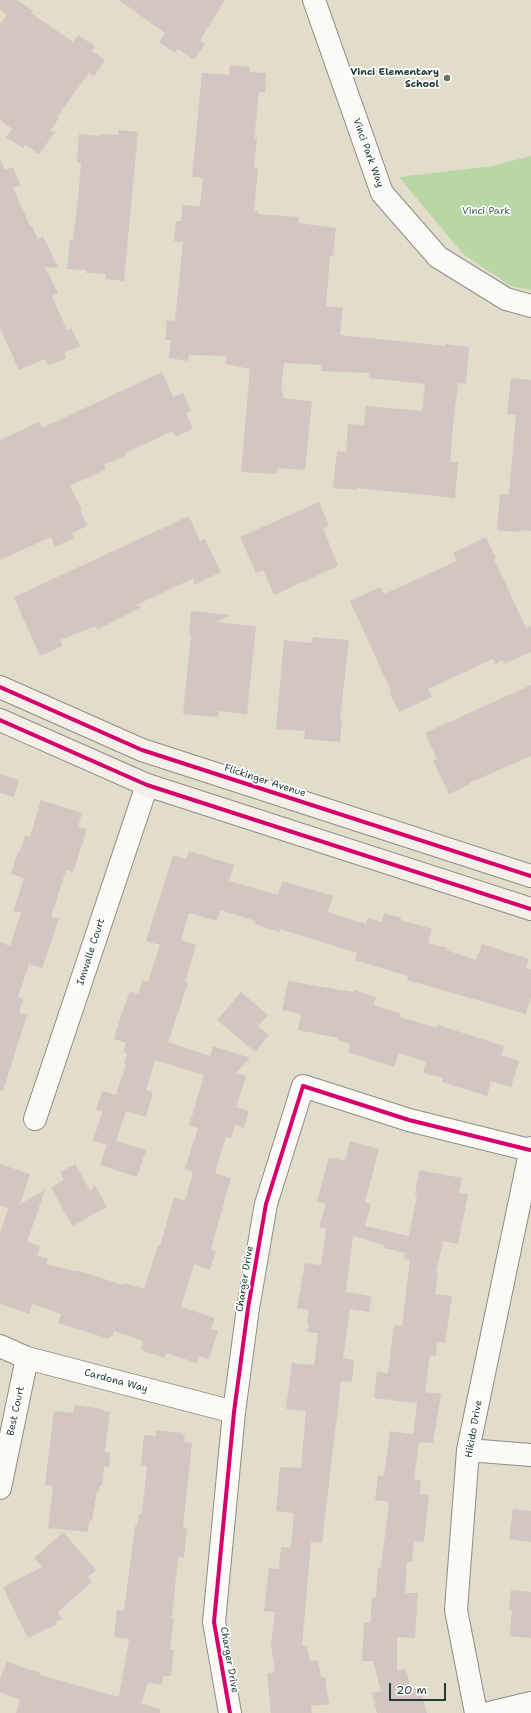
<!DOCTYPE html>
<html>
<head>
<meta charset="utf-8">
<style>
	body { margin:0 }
	#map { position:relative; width:531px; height:1713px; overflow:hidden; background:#e2ddcb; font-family:"Shantell Sans",sans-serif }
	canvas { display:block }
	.scale { position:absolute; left:389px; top:1683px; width:57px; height:18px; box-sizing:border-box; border:2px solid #1f3d34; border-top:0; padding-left:5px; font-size:12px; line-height:14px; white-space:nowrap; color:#1f3d34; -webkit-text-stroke:3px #fff; paint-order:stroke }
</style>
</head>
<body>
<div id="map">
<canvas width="531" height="1713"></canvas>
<div class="scale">20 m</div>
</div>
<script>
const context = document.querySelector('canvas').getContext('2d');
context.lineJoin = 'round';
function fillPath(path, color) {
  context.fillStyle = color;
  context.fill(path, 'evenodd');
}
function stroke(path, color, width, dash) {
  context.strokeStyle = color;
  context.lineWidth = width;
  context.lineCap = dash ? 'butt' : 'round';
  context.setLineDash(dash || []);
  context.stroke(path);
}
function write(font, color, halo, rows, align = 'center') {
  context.font = font + ' "Shantell Sans",sans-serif';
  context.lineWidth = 3.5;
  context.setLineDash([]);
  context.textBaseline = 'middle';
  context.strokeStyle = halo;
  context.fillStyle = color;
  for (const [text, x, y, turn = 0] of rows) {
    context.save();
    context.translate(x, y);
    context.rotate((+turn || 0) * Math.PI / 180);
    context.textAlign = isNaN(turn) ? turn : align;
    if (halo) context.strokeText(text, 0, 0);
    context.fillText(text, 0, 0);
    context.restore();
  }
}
const green = new Path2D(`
	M531,156V290L511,286L463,254L399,177L492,166Z`);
const building = new Path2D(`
	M0,0H17L33,11L31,13L73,42L78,35L95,46L92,51L105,60L94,76L89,73L57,117L59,118L50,131L55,132L39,154L25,145L23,148L6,137L12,129L0,120V24L7,15L0,10Z
	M119,0H225L200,40L205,44L194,60L178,49L175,53L159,42L165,33Z
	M230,65L250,67V72L266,73L265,92H259L254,139H257L254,168H258L254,211H259L258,214L299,217L298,223L336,228L333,256H330L326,306L343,308L340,335L446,346V344L469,347L466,384L458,383L453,425L450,462H458L455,498L357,488V490L333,488L337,451L346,452L348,424L364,425L366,406L422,411L425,384L369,378L370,373L321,371V365L284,363L281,391H283V398L312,401L305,470L277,468L276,474L241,472L250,369L226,364V356L189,355L188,361L169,358L171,340H165L167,320L175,321L183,242L174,241L176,221H181L183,205L200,206L203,178L192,177L202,73L229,75Z
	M118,130L138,132L124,281L105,279L106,274L86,273L87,270L67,269L70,240H73L78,199L81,163H77L79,134L99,136V134L118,135Z
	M0,159L5,170L13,167L20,185L13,188L30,226H32L38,239L43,236L58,268L45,267L58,293L52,296L67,330L71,328L80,346L64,353L66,358L48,366L45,359L19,370L0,328Z
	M162,372L173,397L183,393L191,411L186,413L193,429L176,437L173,431L125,453L126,455L104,465L106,469L70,486L82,510H80L87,526L72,533L74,538L55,547L51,537L0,560V440L39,422L42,428Z
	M511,378L531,380V531L520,530L519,532L497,530L500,494L509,495L516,415L507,414Z
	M319,502L329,526L323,528L338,566L274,595L263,570L256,573L240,537Z
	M189,516L200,541L205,539L221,572L194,585V578L134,606H143L97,630L96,626L60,640L63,646L40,656L14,597Z
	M486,537L496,558L494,559L526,628L531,626V652L504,664L503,660L495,664L493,659L428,689L432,697L399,712L389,691H391L350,601L380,587L384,594L457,561L453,553Z
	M191,611L231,615L216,622L256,626L247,714L219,711L218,717L183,714L191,635H189Z
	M313,637L349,640L340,720H342L340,742L304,739L305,731L276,729L284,640L312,643Z
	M531,685V756L469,783L470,784L449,794L433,761L437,759L425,733Z
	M0,774L19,780L14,797L0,793Z
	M41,800L82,813L78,827L87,829L73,872L66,870L51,917L59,919L42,968L29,964L18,997L23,999L19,1013L27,1015L3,1091H0V942L10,946L21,913L13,911L24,878L11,874L18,851L20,852L25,836L30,837Z
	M189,851L234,865L229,881L278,895L283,881L333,896L328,912L366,924L368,918L382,922L384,913L401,918V920L432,929L428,943L447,948L446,950L476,960L482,944L529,959L526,968L531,969V998L526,1014L407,980L408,976L355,960L357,953L280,929L279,932L255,924L256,921L220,910L217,921L189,913L181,940L196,945L185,982L188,983L168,1042L210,1056L213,1046L250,1058L236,1073L246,1076L236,1107L249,1111L244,1128L235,1125L231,1138L226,1137L215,1173L231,1178L211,1249L216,1251L210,1270L194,1264L181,1307L215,1318L211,1329L218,1331L209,1359L199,1356L197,1363L166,1353L164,1358L141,1350L143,1341L114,1331L112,1337L110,1336L109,1339L58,1323L61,1314L32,1304L29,1314L0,1304V1233L8,1210L10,1209L0,1206V1164L30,1174L20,1204L45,1190L27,1242L40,1246L37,1255L48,1259L46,1264L75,1271L76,1270L123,1285L124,1283L144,1289L158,1245L160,1246L174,1198L185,1201L193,1172L185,1169L198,1128L189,1126L204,1075L155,1060L146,1090L153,1092L146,1117L126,1111L116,1141L146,1150L137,1177L100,1165L107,1145L93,1141L102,1112L96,1110L102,1091L116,1095L126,1064L124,1063L127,1054L123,1052L126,1043L114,1039L120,1019L130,991L138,994L143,980L148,982L160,945L146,941L173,855L186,859Z
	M288,981L353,992L354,990L376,997L374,1005L401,1014L400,1017L437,1028L438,1025L504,1046L501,1055L519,1061L511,1087L491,1081L487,1096L442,1082L443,1078L423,1073L426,1062L399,1053L394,1067L348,1052L350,1044L338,1040V1038L298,1030L301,1014L282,1010Z
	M241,992L268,1015L258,1026L269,1035L255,1052L217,1020Z
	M350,1141L379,1149L365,1202L371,1204L365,1226L409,1236L417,1195H415L419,1170L462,1178L459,1193L468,1194L458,1244L443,1241L436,1273L438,1274L435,1294L452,1296L445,1343L437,1342L436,1356L430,1355L425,1392L441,1394L433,1443L419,1442L414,1479L421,1480L420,1494L429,1495L424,1542L414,1541L412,1562H407L405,1593H418L415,1638L397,1637V1671L406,1669L411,1690L420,1687L427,1713H377L372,1693L381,1691L373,1661H362L364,1623H370L372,1597H376L378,1568H381L389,1502L375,1500L378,1475L384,1476L390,1431L413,1434L417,1403L374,1398L377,1372L388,1373L394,1325L402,1326L410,1260L404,1259L405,1253L383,1248L384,1245L353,1236L346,1292L371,1296L369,1312L350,1309L343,1358L354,1360L352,1382L341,1381L322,1543L311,1542L302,1646H307L310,1661L318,1660L321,1677H325L329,1704L311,1706L312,1713H271L267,1673L275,1672L271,1644L275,1612L264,1611L266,1593L269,1568L279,1569L281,1547L291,1548L294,1513L276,1511L280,1467L301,1468L306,1411L286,1409L292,1363L314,1365L318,1333L307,1332L309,1324L307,1323L309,1310L297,1308L305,1263L321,1265L326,1229L319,1227L326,1204L317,1201L329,1157L345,1161Z
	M75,1164L91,1192L94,1184L107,1207L72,1226L51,1187L64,1180L60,1172Z
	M74,1405L103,1409V1411L110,1412L105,1452L110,1453L109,1467L105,1466L104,1469L102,1486H100L99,1491H97L92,1521L89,1520L88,1532L48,1528L53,1486L45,1485L54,1411L73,1413Z
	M156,1430L183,1433L182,1435H185L184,1442L192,1443L183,1527L187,1528L184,1558L178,1557L172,1618L174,1619L170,1649L174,1650L171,1676H163L162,1685L148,1683L141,1703L160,1709V1713H16L20,1700L0,1692V1679L7,1662L41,1673L40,1675L119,1697L129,1639L114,1637L117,1610L124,1611L135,1526H137L139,1514H142L147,1466L141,1465L144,1435L156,1436Z
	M513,1509L531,1511V1542L509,1539Z
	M63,1532L96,1570L88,1577L92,1582L58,1612L62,1619L56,1622L57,1624L28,1638L3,1587L42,1567L34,1558Z
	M511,1590L531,1592V1638L510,1636L512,1610L509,1609Z`);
const minor = new Path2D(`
	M35,1119L147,785
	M0,1346L27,1358L234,1412
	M468,1450L531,1455
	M0,1488L27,1358
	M230,1713L214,1622L234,1412L248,1308L266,1204L303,1086L409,1120L530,1150
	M476,1713L456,1610L468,1450L531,1148
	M489,1713L531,1703`);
const tertiary = new Path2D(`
	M314,0L382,193L438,257L506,299L531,306`);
const secondary = new Path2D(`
	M0,687L142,750L531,876
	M0,720L147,785L531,909`);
const cycleway = new Path2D(`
	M0,687L142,750L531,876
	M0,720L147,785L531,909
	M230,1713L214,1622L234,1412L248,1308L266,1204L303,1086L409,1120L530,1150`);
const markers = [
	[447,78,4,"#637569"]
];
const poiNames = [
	["Vinci Elementary",439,72],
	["School",439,84]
];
const streetNames = [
	["Vinci Park Way",368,153,70],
	["Flickinger Avenue",265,781,18],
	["Imwalle Court",91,952,-72],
	["Charger Drive",245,1279,-81],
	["Cardona Way",116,1381,15],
	["Best Court",16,1411,-78],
	["Hikido Drive",474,1429,-80],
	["Charger Drive",229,1660,80]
];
const parkNames = [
	["Vinci Park",486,211]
];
fillPath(green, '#b9d7a5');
fillPath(building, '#d3c5c1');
stroke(minor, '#8c8e84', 24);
stroke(tertiary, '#8c8e84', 24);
stroke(secondary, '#8c8e84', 24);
stroke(minor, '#fbfaf7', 22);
stroke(tertiary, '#fbfaf7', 22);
stroke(secondary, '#f4f0e9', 22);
stroke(cycleway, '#d6006c', 4);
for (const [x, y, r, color] of markers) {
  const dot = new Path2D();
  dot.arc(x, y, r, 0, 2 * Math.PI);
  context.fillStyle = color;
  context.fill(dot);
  stroke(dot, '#fff', 1.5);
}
write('bold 10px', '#1f3d34', '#fff', poiNames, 'right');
write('10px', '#1f3d34', '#fff', streetNames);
write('10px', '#3d6248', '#fff', parkNames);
</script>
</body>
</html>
